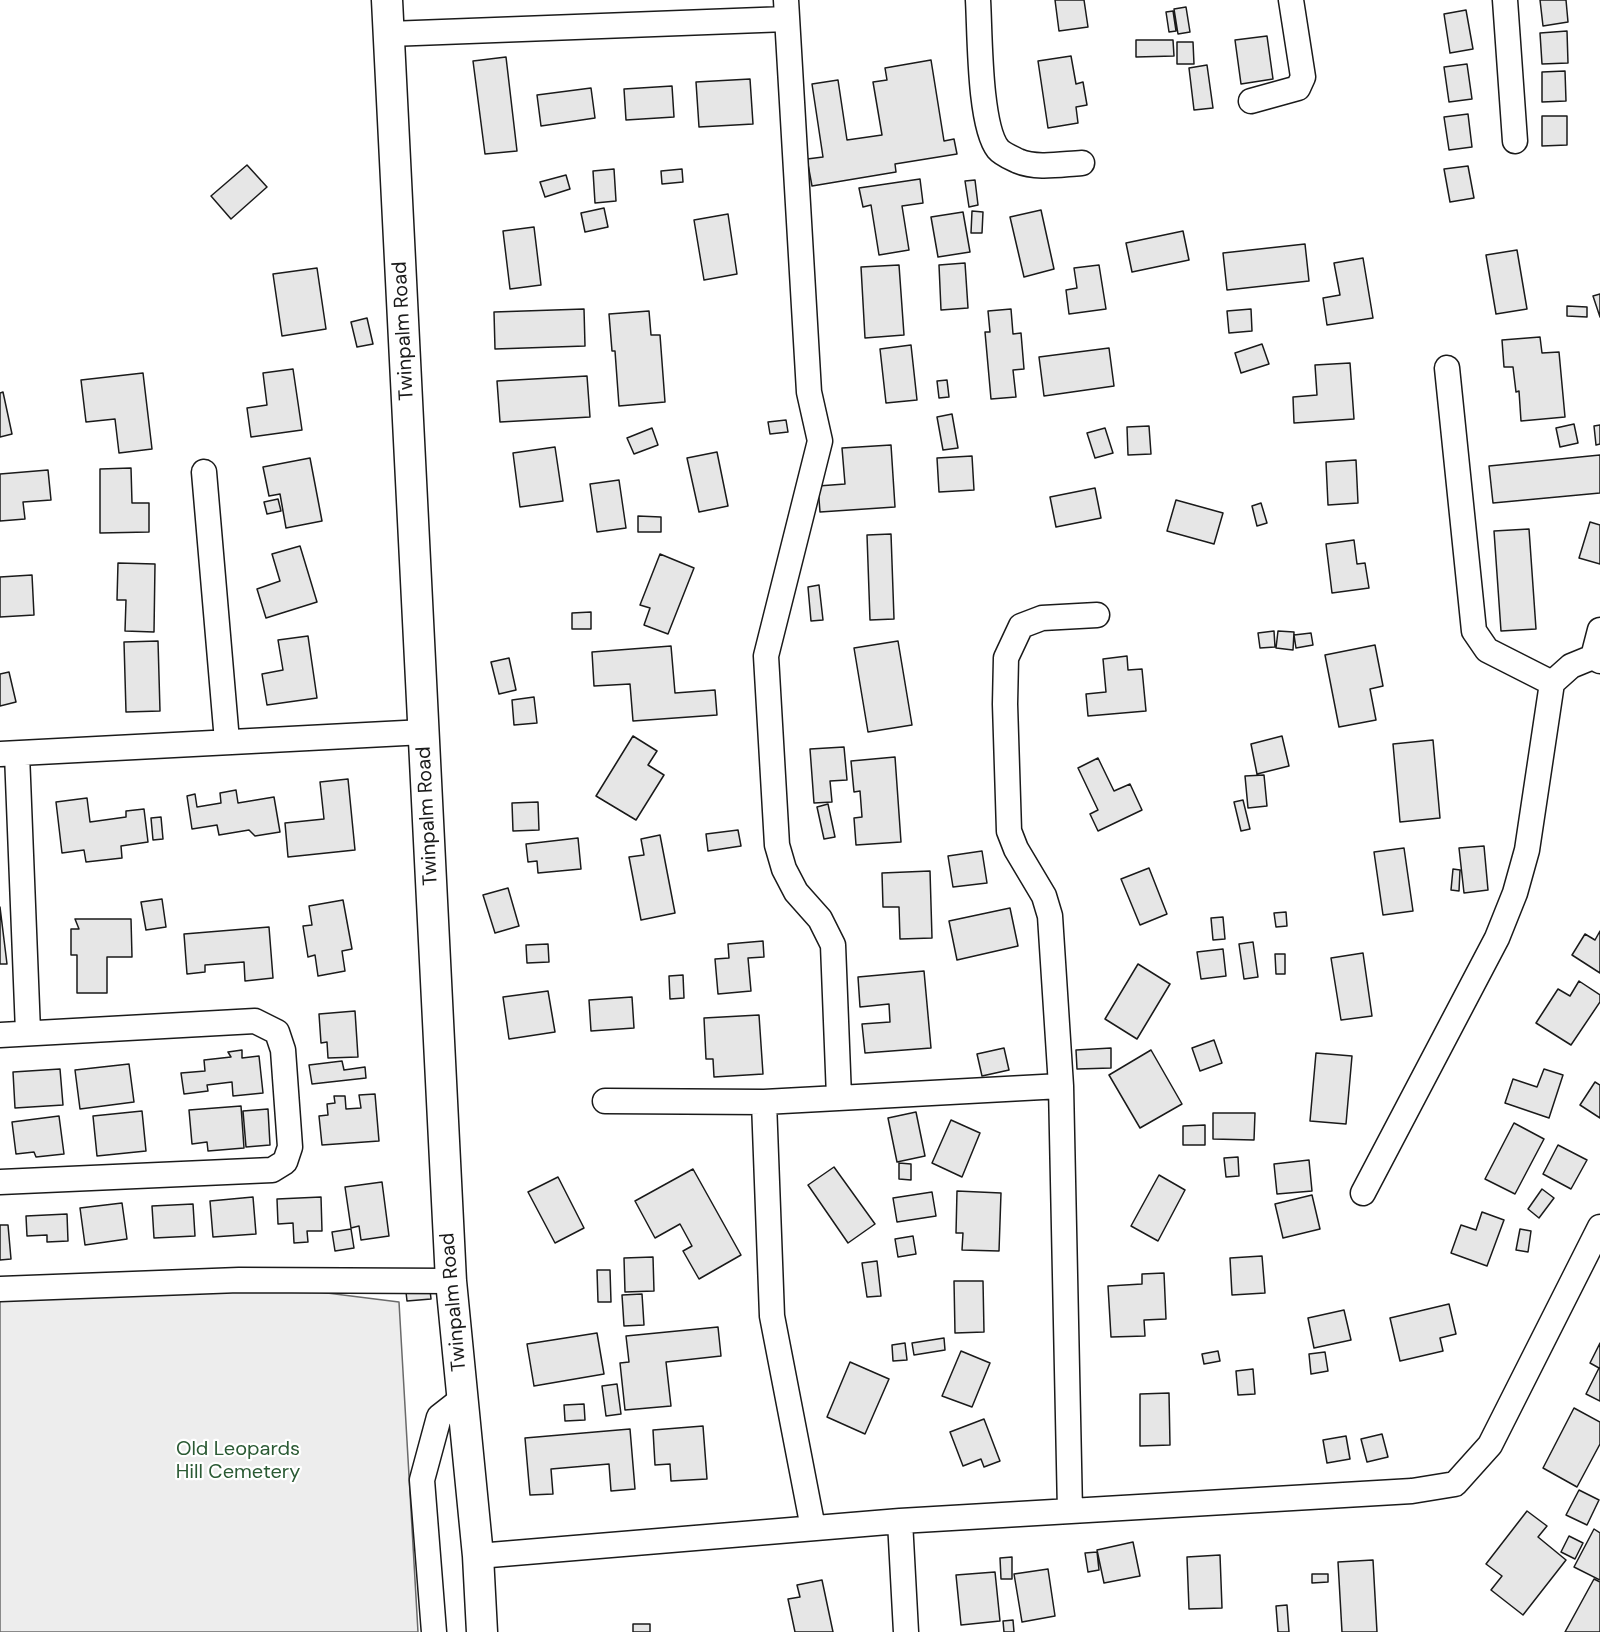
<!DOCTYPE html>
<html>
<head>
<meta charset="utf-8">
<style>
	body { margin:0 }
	canvas { display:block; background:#fff }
</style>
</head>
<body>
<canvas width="1600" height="1632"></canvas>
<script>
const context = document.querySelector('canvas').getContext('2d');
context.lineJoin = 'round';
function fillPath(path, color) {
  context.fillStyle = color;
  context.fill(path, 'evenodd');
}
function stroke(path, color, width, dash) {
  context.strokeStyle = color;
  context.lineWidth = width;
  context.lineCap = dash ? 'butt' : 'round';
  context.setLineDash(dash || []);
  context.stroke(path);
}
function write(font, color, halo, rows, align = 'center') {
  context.font = font + ' "DM Sans",sans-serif';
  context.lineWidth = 4.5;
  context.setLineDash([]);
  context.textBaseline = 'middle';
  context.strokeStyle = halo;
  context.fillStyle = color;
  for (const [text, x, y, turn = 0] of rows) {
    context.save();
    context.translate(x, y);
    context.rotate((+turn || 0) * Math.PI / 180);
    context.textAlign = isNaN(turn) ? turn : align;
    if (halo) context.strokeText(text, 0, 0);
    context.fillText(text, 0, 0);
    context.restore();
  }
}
const built = new Path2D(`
	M295,1289L399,1302L418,1632H0V1300Z`);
const building = new Path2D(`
	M1055,0H1084L1088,27L1059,31Z
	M1540,0H1566L1568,22L1543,26Z
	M1186,7L1190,32L1178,34L1174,9Z
	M1466,10L1473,49L1450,53L1444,14Z
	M1173,11L1176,31L1169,32L1166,12Z
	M1567,31L1568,63L1542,64L1540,33Z
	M1267,36L1273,79L1241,84L1235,40Z
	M1136,40H1173L1174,56L1136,57Z
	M1177,42H1193L1194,64H1177Z
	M1071,56L1076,84L1083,82L1087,105L1076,107L1078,123L1048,128L1038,61Z
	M506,57L517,151L485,154L473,61Z
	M931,60L944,141L954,139L957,154L895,164L896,172L812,186L807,159L823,157L812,84L838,80L847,140L882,135L873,82L887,80L885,68Z
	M1467,64L1472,99L1449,102L1444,67Z
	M1207,65L1213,108L1194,110L1189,68Z
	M1565,71L1566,101L1542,102V72Z
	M750,79L753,124L699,127L696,82Z
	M672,86L674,117L626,120L624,89Z
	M591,88L595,118L541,126L537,95Z
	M1468,114L1472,147L1449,150L1444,117Z
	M1542,116H1567V145L1542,146Z
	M247,165L267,187L231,219L211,196Z
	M1468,166L1474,198L1450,202L1444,169Z
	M614,169L616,201L595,203L593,171Z
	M682,169L683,182L662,184L661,171Z
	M566,175L570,189L545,197L540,182Z
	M920,179L923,203L902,206L909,250L879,255L871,205L863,207L859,188Z
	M975,180L978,205L969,207L965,181Z
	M604,208L608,227L585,232L581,213Z
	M1041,210L1054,269L1024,277L1010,217Z
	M972,211L983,212L982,233H971Z
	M963,212L970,252L938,257L931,217Z
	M728,214L737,274L704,280L694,220Z
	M534,227L541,285L510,289L503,231Z
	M1183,231L1189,260L1132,272L1126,243Z
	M1305,244L1309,281L1227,290L1223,253Z
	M1517,250L1527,309L1496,314L1486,255Z
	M1363,258L1373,318L1327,325L1323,298L1340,295L1334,263Z
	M965,263L968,308L941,310L939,265Z
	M899,265L904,335L865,338L861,267Z
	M1099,265L1106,309L1069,314L1066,290L1077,288L1074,268Z
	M317,268L326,329L282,336L273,274Z
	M1600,294V317L1593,296Z
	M1567,306L1587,307V317L1567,316Z
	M584,309L585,346L495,349L494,312Z
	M1011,309L1013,334L1021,333L1024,369L1013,370L1016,397L991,399L985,332H990L988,311Z
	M1251,309L1252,331L1229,333L1227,311Z
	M649,311L651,335H660L665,402L619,406L615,351H612L609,314Z
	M367,318L373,344L357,347L351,322Z
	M1540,337L1542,353L1559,352L1565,417L1521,421L1519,391L1516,392L1513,367H1504L1502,340Z
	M1262,344L1269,364L1241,373L1235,353Z
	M911,345L917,400L886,403L880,349Z
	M1109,348L1114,386L1044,396L1039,357Z
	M1350,363L1354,419L1294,423L1293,397L1317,395L1315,365Z
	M293,369L302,430L251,437L247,408L267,405L263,373Z
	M143,373L152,449L119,453L115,419L86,422L81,380Z
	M587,376L590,417L500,422L497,381Z
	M947,380L949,397L939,398L937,381Z
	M3,392L12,434L0,437V393Z
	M952,414L958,448L943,450L937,417Z
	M786,420L788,432L770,434L768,422Z
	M1574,424L1578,443L1560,447L1556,428Z
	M1600,425V444L1596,445L1594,426Z
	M1149,426L1151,454L1128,455L1127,427Z
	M652,428L658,445L634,454L627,438Z
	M1105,428L1113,453L1095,458L1087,433Z
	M891,445L895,507L820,512L818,486L845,484L842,448Z
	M555,447L563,501L520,507L513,453Z
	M717,452L728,506L699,512L687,458Z
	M1600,455V493L1493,503L1489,466Z
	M972,456L974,490L939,492L937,458Z
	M310,458L322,521L286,528L280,494L269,496L263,467Z
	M1356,460L1358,503L1328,505L1326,462Z
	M131,468L132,503H149V532L100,533V469Z
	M48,470L51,500L23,502L25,519L0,521V474Z
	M619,480L626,528L597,532L590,484Z
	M1095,488L1101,518L1056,527L1050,497Z
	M278,499L281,511L267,514L264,502Z
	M1176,500L1223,513L1214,544L1167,531Z
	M1261,503L1267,523L1257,526L1252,506Z
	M638,516L661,517V532H638Z
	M1590,522L1600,525V564L1579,558Z
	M1529,529L1536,629L1501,631L1494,531Z
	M891,534L894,619L870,620L867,535Z
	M1354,540L1357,564L1365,563L1369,588L1332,593L1326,544Z
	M300,546L317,602L266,618L257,589L280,581L272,554Z
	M660,554L694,568L668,634L644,625L650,608L640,605Z
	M118,563L155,564L154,632L125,631L126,600H117Z
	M32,575L34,615L0,617V577Z
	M819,585L823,620L811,621L808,587Z
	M591,612V629H572V613Z
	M1274,631L1275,647L1260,648L1258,633Z
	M1278,631L1294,632L1293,650L1276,648Z
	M1311,633L1313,645L1296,648L1294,635Z
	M308,636L317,698L267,705L262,674L283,670L278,640Z
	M158,641L160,711L126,712L124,642Z
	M898,641L912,725L868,732L854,648Z
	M1375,645L1383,686L1370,689L1376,720L1339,727L1325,655Z
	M671,646L675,693L715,690L717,715L633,721L630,684L594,686L592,652Z
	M1127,656L1128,670L1142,669L1146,711L1088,716L1086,694L1106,692L1103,659Z
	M509,658L516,690L499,694L491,662Z
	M9,672L16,702L0,706V674Z
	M534,697L537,723L514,725L512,700Z
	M633,736L657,751L648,765L664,775L636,820L596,796Z
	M1282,736L1289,766L1257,774L1251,744Z
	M1433,740L1440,818L1400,822L1393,744Z
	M844,747L847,780L830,781L832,802L814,803L810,749Z
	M895,757L901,842L856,845L854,818L862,817L860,791L854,792L851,761Z
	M1098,758L1114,791L1130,784L1142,810L1098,831L1090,814L1098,810L1078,768Z
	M1264,775L1267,806L1248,808L1245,776Z
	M348,779L355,850L288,857L285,823L324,819L320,782Z
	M236,790L238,803L274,797L280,832L255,836L249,830L219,835L217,825L192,829L187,796L195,794L197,807L221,803L220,793Z
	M87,798L90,822L126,817V811L144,809L148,842L121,846L122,858L86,862L84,850L62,853L56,802Z
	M1243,800L1250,829L1241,831L1234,802Z
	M538,802L539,830L513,831L512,803Z
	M828,804L835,837L824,839L817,807Z
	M161,817L163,839L153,840L151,818Z
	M738,830L741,846L708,851L706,834Z
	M660,835L675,913L641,920L629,857L644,855L641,839Z
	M578,838L581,869L538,873L537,861L528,862L526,844Z
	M1484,846L1488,890L1464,893L1459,848Z
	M1404,848L1413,911L1383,915L1374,852Z
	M982,851L987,883L953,887L948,856Z
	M1149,868L1167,914L1140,925L1121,879Z
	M1453,869L1460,870L1459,891L1451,890Z
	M930,871L932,938L900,939L899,907H883L882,873Z
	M508,888L519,926L495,933L483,895Z
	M162,899L166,927L146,930L141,902Z
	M343,900L352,949L342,951L345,971L318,976L315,955L308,957L303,926L312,925L309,906Z
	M0,907L7,964H0Z
	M1010,908L1018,946L957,960L949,921Z
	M1286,912L1287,926L1276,927L1274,913Z
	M1223,917L1225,939L1213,940L1211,918Z
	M75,919H131L132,957H107V993H77V955H71V929H79Z
	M269,927L273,978L245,981L244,962L205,965V972L187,974L184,934Z
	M1600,931V973L1572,955L1585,934L1595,940Z
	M763,941L764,957L748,958L751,991L718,994L715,959L729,958L728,944Z
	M1253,942L1258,977L1244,979L1239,944Z
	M548,944L549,962L527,963L526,945Z
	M1223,949L1226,976L1201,979L1197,952Z
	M1363,953L1372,1016L1341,1020L1331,958Z
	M1275,954H1285V974H1276Z
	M1138,964L1170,984L1137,1039L1105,1019Z
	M924,971L931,1048L865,1053L862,1024L890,1022L889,1004L860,1007L858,977Z
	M683,975L684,998L670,999L669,976Z
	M1579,981L1600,995V1002L1571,1045L1536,1023L1558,989L1570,996Z
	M548,991L555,1032L509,1039L503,997Z
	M632,997L634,1028L591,1031L589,1000Z
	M355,1011L358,1057L328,1058L327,1042L321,1043L319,1014Z
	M759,1015L763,1074L714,1077L713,1059H706L704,1018Z
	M1214,1040L1222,1063L1200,1071L1192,1048Z
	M1004,1048L1009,1070L982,1076L977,1054Z
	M1111,1048V1068L1077,1069L1076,1050Z
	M242,1050V1058L259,1056L263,1093L233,1096L232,1082L207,1085L208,1091L184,1094L181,1073L205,1071L204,1060L231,1057L228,1052Z
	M1151,1050L1182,1104L1140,1128L1109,1075Z
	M1316,1053L1352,1056L1346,1124L1310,1121Z
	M342,1061L344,1070L365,1067L366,1078L312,1084L309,1065Z
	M129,1064L134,1102L80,1109L75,1070Z
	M60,1069L63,1105L15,1108L13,1072Z
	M1544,1069L1563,1075L1549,1118L1505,1103L1513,1079L1537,1087Z
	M1595,1082L1600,1085V1118L1580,1105Z
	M375,1094L379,1141L322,1145L319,1116L328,1115L327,1104L335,1103L334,1096H345L346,1109L361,1108L359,1095Z
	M241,1106L244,1148L208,1151L207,1142L192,1144L189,1110Z
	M268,1109L270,1145L246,1147L243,1111Z
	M142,1111L146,1151L97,1156L93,1116Z
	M916,1112L925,1156L897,1162L888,1118Z
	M1213,1113H1255L1254,1140L1213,1139Z
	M59,1116L64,1154L36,1157L34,1152L16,1154L12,1122Z
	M951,1120L980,1133L962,1177L932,1163Z
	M1514,1123L1544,1139L1515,1194L1485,1179Z
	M1205,1125V1145H1183V1126Z
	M1558,1145L1587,1160L1571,1189L1543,1174Z
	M1238,1157L1239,1176L1226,1177L1224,1158Z
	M1309,1160L1312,1191L1277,1194L1274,1164Z
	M899,1163L911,1164V1180L899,1179Z
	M834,1167L875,1224L848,1243L808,1185Z
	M693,1169L741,1255L699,1279L683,1251L692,1246L680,1224L655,1238L635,1201Z
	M1159,1175L1185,1190L1158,1241L1131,1226Z
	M558,1177L584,1228L555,1243L528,1192Z
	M382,1182L389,1236L361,1240L359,1226L351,1228L345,1187Z
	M1542,1189L1554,1198L1539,1218L1528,1209Z
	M957,1191L1001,1193L999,1251L962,1250L963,1233H956Z
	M932,1192L936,1216L897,1222L893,1198Z
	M1312,1195L1320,1229L1283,1238L1275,1204Z
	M253,1197L256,1234L213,1237L210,1201Z
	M321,1197L322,1231H307L308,1242L294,1243L293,1223L278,1224L277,1199Z
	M122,1203L127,1239L85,1245L80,1208Z
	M193,1204L195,1236L154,1238L152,1206Z
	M1482,1212L1504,1220L1487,1266L1451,1253L1461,1225L1476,1230Z
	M67,1214L68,1241L47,1242V1235L27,1236L26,1216Z
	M0,1225H8L11,1259L0,1260Z
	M351,1229L354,1248L335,1251L332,1232Z
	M1520,1229L1531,1231L1528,1252L1516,1250Z
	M913,1236L916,1254L898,1257L895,1239Z
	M1262,1256L1265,1293L1232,1295L1230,1258Z
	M653,1257L654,1291L625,1292L624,1258Z
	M877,1261L881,1296L867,1297L862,1263Z
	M597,1270H610L611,1302H598Z
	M1164,1273L1166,1319L1144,1320L1145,1336L1111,1337L1108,1286L1142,1284V1274Z
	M954,1281H983L984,1332L955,1333Z
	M430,1290L431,1299L407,1301L406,1292Z
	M642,1294L644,1325L624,1326L622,1295Z
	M1449,1304L1456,1334L1440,1338L1443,1351L1400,1361L1390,1318Z
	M1344,1310L1351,1340L1314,1348L1308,1318Z
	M718,1327L721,1356L666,1362L671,1406L625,1410L620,1363L629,1362L626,1336Z
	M597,1333L604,1374L534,1386L527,1344Z
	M944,1338L945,1350L914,1355L912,1343Z
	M905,1343L907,1360L893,1361L892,1345Z
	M1600,1343V1401L1586,1394L1599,1368L1590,1363Z
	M961,1351L990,1363L972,1407L942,1396Z
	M1218,1351L1220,1361L1204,1364L1202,1354Z
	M1325,1352L1328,1371L1311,1374L1309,1354Z
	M850,1362L889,1379L865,1434L827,1417Z
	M1253,1369L1255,1394L1238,1395L1236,1371Z
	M617,1384L621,1414L606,1416L602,1386Z
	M1169,1393L1170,1445L1140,1446V1394Z
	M584,1404L585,1420L565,1421L564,1405Z
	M1574,1408L1600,1422V1444L1577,1487L1543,1468Z
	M984,1419L1000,1461L984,1467L981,1459L963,1466L950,1432Z
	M703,1426L707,1479L671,1481L670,1464L655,1465L653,1430Z
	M630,1429L635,1489L611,1491L609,1464L551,1469L553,1494L530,1495L525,1438Z
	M1382,1434L1388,1457L1367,1462L1361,1439Z
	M1346,1436L1350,1459L1327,1463L1323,1440Z
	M1579,1490L1599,1500L1587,1525L1566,1515Z
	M1527,1511L1547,1526L1538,1537L1566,1560L1523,1615L1491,1590L1502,1576L1486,1564Z
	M1594,1529L1600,1533V1580L1574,1567Z
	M1569,1536L1583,1543L1575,1559L1561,1552Z
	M1133,1542L1140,1576L1104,1583L1097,1550Z
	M1097,1552L1099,1570L1088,1572L1085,1553Z
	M1220,1555L1222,1608L1189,1609L1187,1557Z
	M1012,1557V1579H1001L1000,1558Z
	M1373,1560L1377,1632H1342L1338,1562Z
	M1048,1569L1055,1616L1022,1622L1014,1574Z
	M995,1572L1000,1621L961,1625L956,1575Z
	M1312,1574H1328V1582L1312,1583Z
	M1594,1579L1600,1582V1632H1565Z
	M822,1580L833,1632H795L788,1599L800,1597L797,1585Z
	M1287,1605L1289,1632H1278L1276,1606Z
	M1013,1620L1014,1632H1004L1003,1621Z
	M633,1624H650V1632H633Z`);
const minor = new Path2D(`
	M786,0L809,392L820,441L766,656L777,845L784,869L796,892L820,919L833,945L839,1097
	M978,0C980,33 979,125 998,149C1002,154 1012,158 1018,161C1037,169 1062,164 1082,163
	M1505,0L1515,141
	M389,34L787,19
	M1251,101L1298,88L1303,77L1291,0
	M1447,368L1474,631L1487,650L1552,683
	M204,472L227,741
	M1593,657L1600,630
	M0,754L424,732
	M17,754L28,1032
	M0,1035L255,1021L277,1032L283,1050L290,1147L285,1162L272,1170L0,1182
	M605,1101L764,1102L1061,1086
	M764,1102L772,1316L813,1528
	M1363,1193L1497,938L1515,893L1527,850L1552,683L1571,666L1593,657L1600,661
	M0,1289L239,1280L451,1281
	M1070,1511L1061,1086L1050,916L1044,896L1016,849L1009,831L1005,704L1006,658L1021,626L1042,618L1097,615
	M900,1521L906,1632
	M478,1556L900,1521L1412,1491L1455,1484L1490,1445L1600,1227
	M434,1632L422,1480L439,1417L462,1399`);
const major = new Path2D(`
	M387,0L451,1281L478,1556L482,1632`);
const streetNames = [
	["Twinpalm Road",404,331,-93],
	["Twinpalm Road",428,816,-93],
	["Twinpalm Road",454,1302,-95]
];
const parkNames = [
	["Old Leopards",238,1450],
	["Hill Cemetery",238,1473]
];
fillPath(built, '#ededed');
stroke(built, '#6a6a6a', 1.5);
fillPath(building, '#e6e6e6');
stroke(building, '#1a1a1a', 1.5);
stroke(minor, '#1a1a1a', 27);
stroke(major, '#1a1a1a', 33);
stroke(minor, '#fff', 24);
stroke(major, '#fff', 30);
write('20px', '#1a1a1a', '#fff', streetNames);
write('20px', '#2b5a34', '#fff', parkNames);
</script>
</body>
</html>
